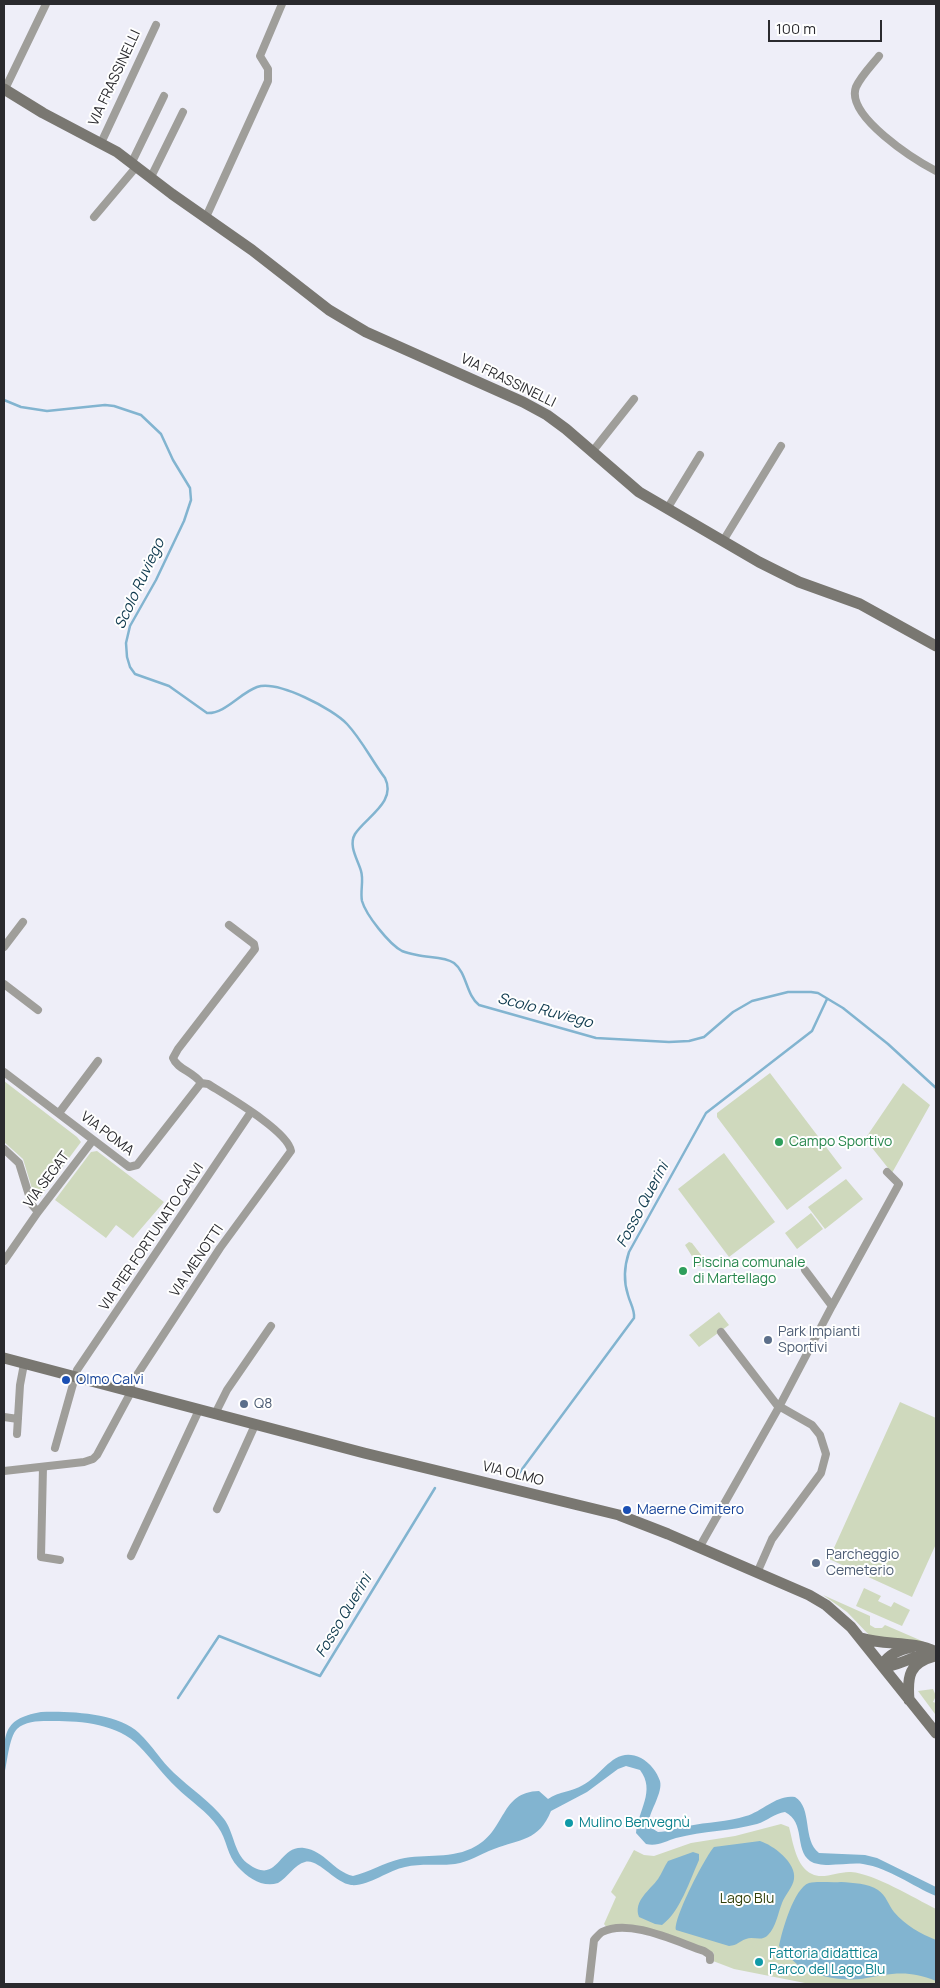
<!DOCTYPE html>
<html>
<head>
<meta charset="utf-8">
<style>
	body { margin:0 }
	#map { position:relative; width:940px; height:1988px; overflow:hidden; background:#eeeef8; font-family:Manrope,sans-serif }
	canvas { display:block }
	.frame { position:absolute; inset:0; border:5px solid #2a2a2e; pointer-events:none }
	.scale { position:absolute; left:768px; top:20px; width:114px; height:22px; box-sizing:border-box; border:2px solid #2a2a2e; border-top:0; padding-left:6px; font-size:15px; line-height:18px; white-space:nowrap; color:#2a2a2e; -webkit-text-stroke:4px #fff; paint-order:stroke }
</style>
</head>
<body>
<div id="map">
<canvas width="940" height="1988"></canvas>
<div class="frame"></div>
<div class="scale">100 m</div>
</div>
<script>
const context = document.querySelector('canvas').getContext('2d');
context.lineJoin = 'round';
function fillPath(path, color) {
  context.fillStyle = color;
  context.fill(path, 'evenodd');
}
function stroke(path, color, width, dash) {
  context.strokeStyle = color;
  context.lineWidth = width;
  context.lineCap = dash ? 'butt' : 'round';
  context.setLineDash(dash || []);
  context.stroke(path);
}
function write(font, color, halo, rows, align = 'center') {
  context.font = font + ' Manrope,sans-serif';
  context.lineWidth = 4;
  context.setLineDash([]);
  context.textBaseline = 'middle';
  context.strokeStyle = halo;
  context.fillStyle = color;
  for (const [text, x, y, turn = 0] of rows) {
    context.save();
    context.translate(x, y);
    context.rotate((+turn || 0) * Math.PI / 180);
    context.textAlign = isNaN(turn) ? turn : align;
    if (halo) context.strokeText(text, 0, 0);
    context.fillText(text, 0, 0);
    context.restore();
  }
}
const green = new Path2D(`
	M770,1073L842,1168L787,1210L717,1117V1113Z
	M4,1081L77,1137L81,1142L39,1198L34,1195L23,1159L4,1142Z
	M903,1083L930,1105L892,1173L865,1139Z
	M97,1151L164,1202L133,1238L116,1225L106,1238L55,1200L91,1152Z
	M724,1153L775,1222L729,1257L678,1189Z
	M846,1179L863,1199L825,1229L808,1207Z
	M811,1213L823,1229L797,1249L785,1233Z
	M689,1242L692,1243L705,1260L704,1266H698L685,1245Z
	M719,1312L729,1325L699,1347L689,1335Z
	M900,1402L936,1418V1544L912,1597L829,1559Z
	M864,1588L881,1596L878,1601L891,1607L894,1602L910,1610L902,1626L856,1606Z
	M823,1595L870,1616V1625L875,1628H882L885,1625L936,1647L871,1637L847,1612Z
	M933,1689L936,1696L933,1702L936,1703L935,1714L918,1691Z
	M781,1824L789,1827C793,1842 796,1867 812,1874C823,1880 839,1871 851,1872C875,1874 914,1898 936,1909V1984H810L734,1969L713,1961L714,1953L638,1926L630,1925L608,1929L604,1924L616,1897L611,1892L634,1850L644,1855L654,1856L691,1843L735,1836Z`);
const water = new Path2D(`
	M41,1712C70,1711 118,1713 139,1733C152,1745 161,1761 174,1773C190,1788 211,1802 224,1819C234,1832 234,1853 247,1863C279,1887 277,1845 304,1848C325,1851 333,1871 353,1876C369,1872 384,1863 400,1859C426,1853 452,1860 476,1846C506,1830 500,1792 539,1791L548,1799C559,1791 572,1792 583,1785C603,1775 614,1745 641,1758C650,1763 657,1772 660,1781C663,1792 650,1811 649,1821L653,1829L658,1832C668,1832 679,1827 688,1826C707,1822 728,1822 746,1816C763,1811 777,1794 795,1797C813,1808 802,1840 819,1853L865,1855L877,1858L936,1887V1896C912,1886 889,1868 863,1864C848,1862 822,1869 810,1861C794,1849 806,1823 785,1812C775,1813 767,1821 757,1824C731,1831 703,1831 676,1838C666,1841 657,1847 646,1844L636,1833C638,1810 656,1791 640,1770L626,1766L618,1769L587,1792L551,1811C539,1841 520,1839 494,1849C480,1854 469,1862 455,1864C438,1866 421,1863 405,1867C389,1870 367,1887 351,1885C335,1883 318,1858 305,1862C295,1864 287,1878 278,1883C263,1888 248,1878 238,1867C227,1856 227,1839 218,1827C207,1811 190,1801 177,1788C163,1775 152,1759 139,1746C118,1724 82,1721 54,1721C43,1721 26,1720 17,1729C9,1737 7,1764 4,1776C4,1737 0,1719 41,1712Z
	M760,1841C773,1845 797,1863 794,1879C793,1887 785,1895 782,1903C778,1913 776,1927 768,1935C762,1942 753,1936 746,1939C738,1942 738,1945 729,1946L676,1930C673,1919 705,1857 714,1847Z
	M693,1852L699,1854V1860C690,1880 680,1912 662,1925L655,1924L639,1917C633,1901 650,1890 658,1879C662,1873 664,1867 668,1861Z
	M841,1882C853,1883 868,1883 878,1890C886,1895 889,1906 894,1912C905,1925 921,1934 936,1940V1981C907,1969 890,1974 861,1979C844,1981 815,1977 801,1967C793,1962 786,1953 779,1946C782,1931 794,1888 809,1883C818,1881 831,1883 841,1882Z`);
const stream = new Path2D(`
	M4,400L21,407L47,411L105,405L114,406L141,415L161,434L173,460L190,488L191,500L184,521L156,580L130,626L126,643L127,657L130,667L135,674L169,686L207,713C225,714 240,693 257,687C278,680 333,709 347,724C362,740 372,761 385,778C397,802 366,817 355,834C348,846 358,860 361,871C364,880 360,891 362,901C366,915 389,944 402,951C407,953 412,954 417,955C428,958 444,956 454,963C467,973 466,995 479,1005L596,1038L669,1042L689,1041L704,1037L733,1012L752,1001L788,992H811L818,993L843,1008L888,1044L936,1088
	M517,1476L634,1318C635,1310 630,1303 628,1295C623,1280 624,1267 629,1252L706,1113L812,1031L827,999
	M178,1698L219,1636L320,1676L435,1488`);
const street = new Path2D(`
	M879,56C872,65 861,76 856,87C845,116 915,160 936,171
	M5,89L46,4
	M101,143L156,25
	M132,162L164,96
	M151,177L183,112
	M94,217L137,166
	M206,217L268,81V69L260,56L282,4
	M592,452L634,399
	M667,509L700,455
	M723,541L781,446
	M4,947L23,922
	M4,984L38,1010
	M4,1072L129,1167L137,1165L201,1083
	M201,1083C194,1072 177,1069 173,1058L178,1049L255,949L254,944L229,925
	M59,1113L98,1061
	M4,1149L19,1163L32,1205L38,1212
	M4,1261L38,1212L93,1140
	M832,1306L899,1184L887,1172
	M721,1332L777,1405L812,1425L820,1435L826,1454L821,1473L772,1539L757,1573
	M129,1391L133,1381L220,1248L291,1151C288,1131 227,1096 208,1084L201,1083
	M215,1414L227,1390L271,1326
	M4,1417L18,1419
	M17,1434L20,1385L24,1364
	M55,1448L77,1370L251,1112
	M43,1467L41,1557L60,1560
	M4,1471L84,1462L93,1459L97,1455L131,1392
	M217,1509L255,1425
	M699,1548L779,1407L832,1306L805,1270
	M131,1556L199,1410
	M589,1984L594,1940C596,1938 599,1934 602,1932C629,1918 677,1942 704,1951L710,1955V1960`);
const secondary = new Path2D(`
	M4,89L43,113L117,152L172,194L252,250L329,310L366,332L523,402L547,415L566,429L639,492L759,562L799,582L860,604L936,646
	M4,1358L364,1453L619,1515L668,1534L809,1595L826,1605L851,1627L936,1733
	M861,1638C886,1646 912,1640 936,1652
	M882,1665C889,1654 899,1650 912,1647
	M883,1667C899,1666 911,1656 927,1655
	M909,1700C907,1676 909,1663 935,1656`);
const markers = [
	[779,1142,5,"#2e9e5b"],
	[683,1271,5,"#2e9e5b"],
	[768,1340,5,"#5c6f8a"],
	[66,1380,5,"#1a4fb4"],
	[244,1404,5,"#5c6f8a"],
	[627,1510,5,"#1a4fb4"],
	[816,1563,5,"#5c6f8a"],
	[569,1823,5,"#0f9aa8"],
	[759,1962,5,"#0f9aa8"]
];
const streetNames = [
	["VIA FRASSINELLI",115,78,-65],
	["VIA FRASSINELLI",508,381,26],
	["VIA POMA",107,1134,37],
	["VIA SEGAT",47,1180,-53],
	["VIA PIER FORTUNATO CALVI",152,1237,-56],
	["VIA MENOTTI",197,1261,-56],
	["VIA OLMO",513,1474,14]
];
const leisureNames = [
	["Campo Sportivo",789,1142],
	["Piscina comunale",693,1263],
	["di Martellago",693,1279]
];
const serviceNames = [
	["Park Impianti",778,1332],
	["Sportivi",778,1348],
	["Q8",254,1404],
	["Parcheggio",826,1555],
	["Cemeterio",826,1571]
];
const transitNames = [
	["Olmo Calvi",76,1380],
	["Maerne Cimitero",637,1510]
];
const cultureNames = [
	["Mulino Benvegnù",579,1823],
	["Fattoria didattica",769,1954],
	["Parco del Lago Blu",769,1970]
];
const parkNames = [
	["Lago Blu",747,1899]
];
const waterNames = [
	["Scolo Ruviego",140,584,-65],
	["Scolo Ruviego",545,1011,15],
	["Fosso Querini",643,1205,-62],
	["Fosso Querini",344,1616,-59]
];
fillPath(green, '#cfd9bd');
fillPath(water, '#82b4d0');
stroke(stream, '#82b4d0', 2.5);
stroke(street, '#9f9e9a', 8);
stroke(secondary, '#797771', 11);
for (const [x, y, r, color] of markers) {
  const dot = new Path2D();
  dot.arc(x, y, r, 0, 2 * Math.PI);
  context.fillStyle = color;
  context.fill(dot);
  stroke(dot, '#fff', 2);
}
write('14px', '#2a2a2e', '#fff', streetNames);
write('14px', '#27864d', '#fff', leisureNames, 'left');
write('14px', '#4e5e75', '#fff', serviceNames, 'left');
write('14px', '#164399', '#fff', transitNames, 'left');
write('14px', '#0d838f', '#fff', cultureNames, 'left');
write('14px', '#31400a', '#fff', parkNames);
write('italic 15px', '#0f3a4e', '#fff', waterNames);
</script>
</body>
</html>
